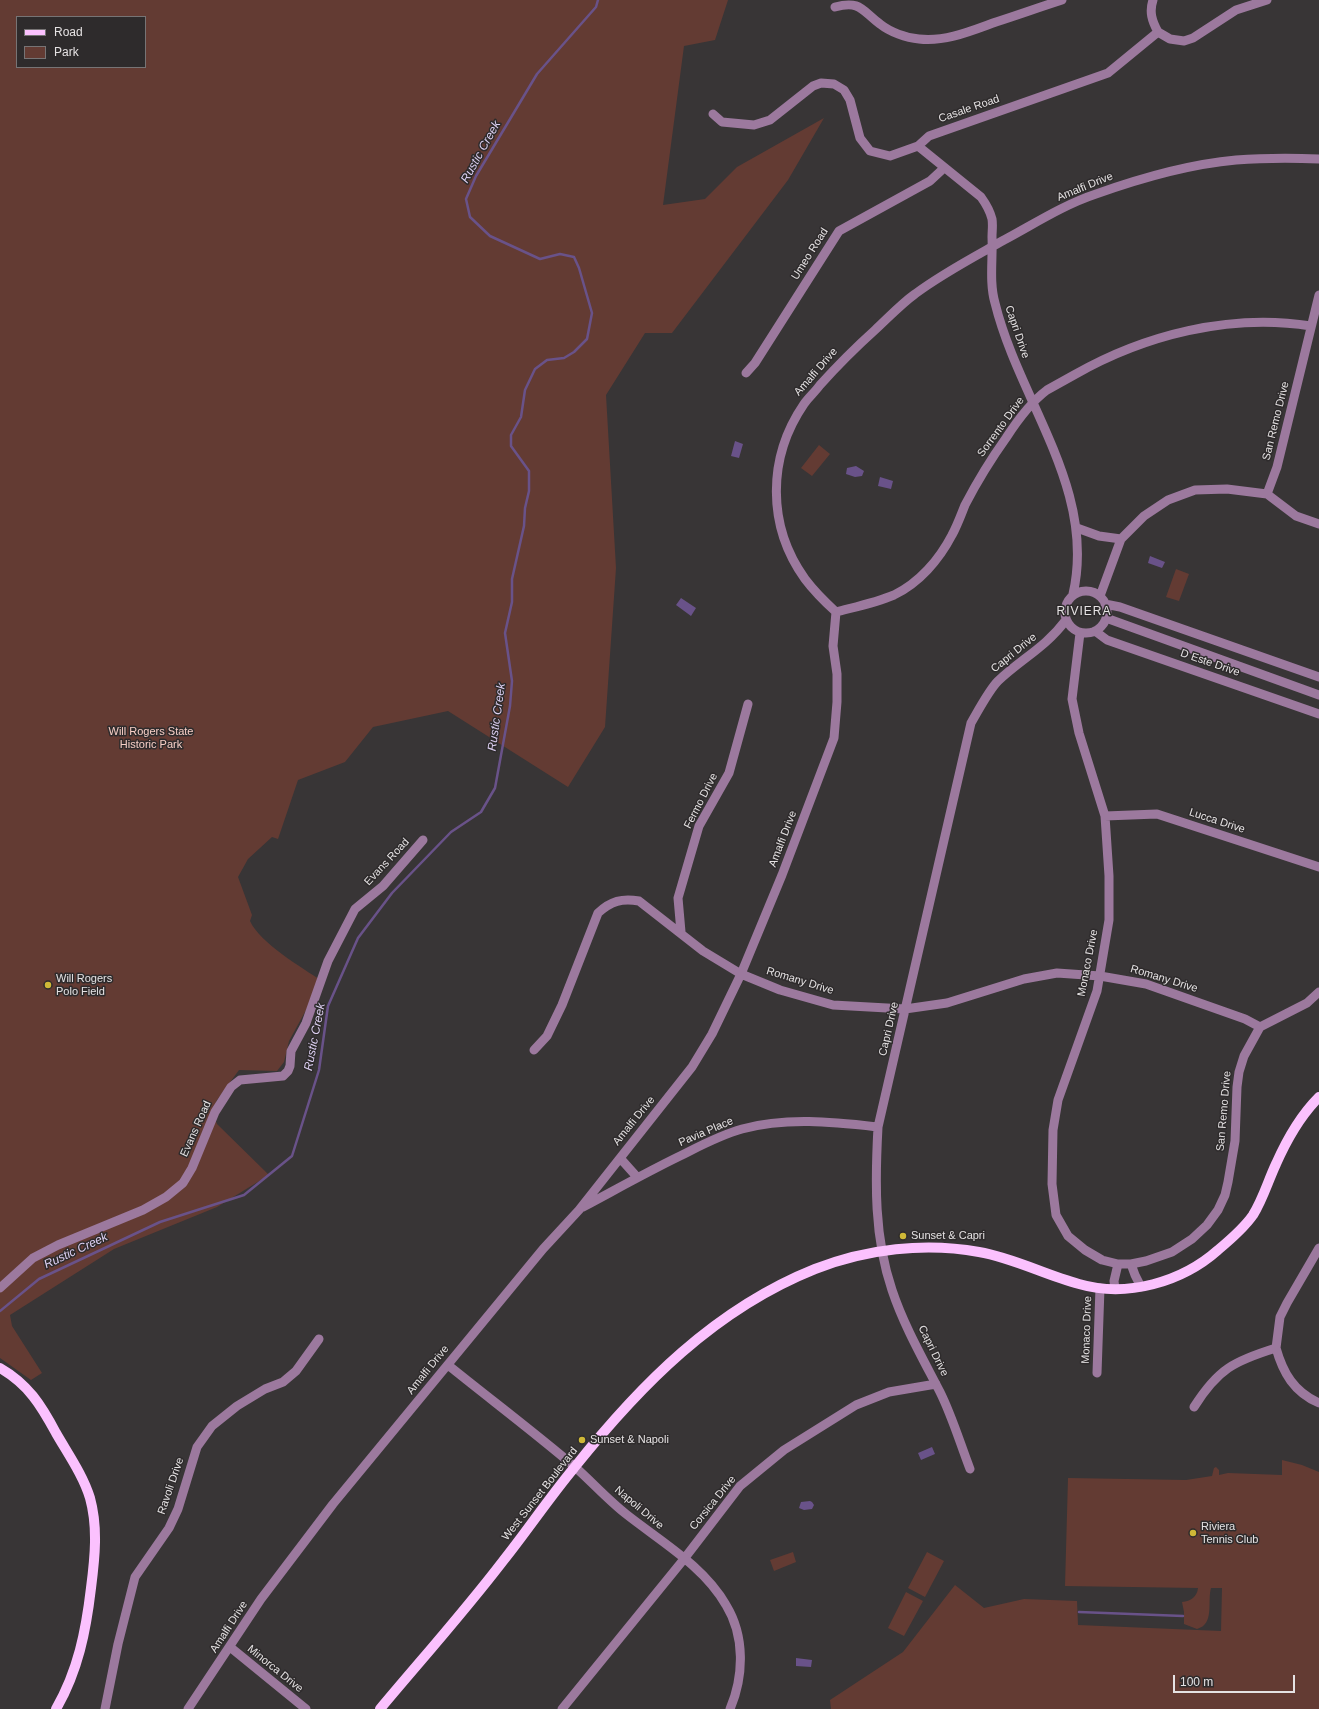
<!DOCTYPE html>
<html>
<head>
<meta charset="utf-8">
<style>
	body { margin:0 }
	#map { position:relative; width:1319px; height:1709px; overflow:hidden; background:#383536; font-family:Arial,sans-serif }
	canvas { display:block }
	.legend { position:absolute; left:16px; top:16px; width:130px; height:52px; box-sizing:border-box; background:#2e2b2c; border:1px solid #777475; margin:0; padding:5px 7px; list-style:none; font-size:12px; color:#e5e2e3 }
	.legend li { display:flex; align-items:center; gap:8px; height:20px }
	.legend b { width:20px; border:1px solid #777475 }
	.scale { position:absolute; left:1173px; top:1675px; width:122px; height:18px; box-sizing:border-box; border:2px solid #e5e2e3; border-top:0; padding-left:5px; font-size:12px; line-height:14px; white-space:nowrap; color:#e5e2e3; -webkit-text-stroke:3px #2e2b2c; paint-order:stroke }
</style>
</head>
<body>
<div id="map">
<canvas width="1319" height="1709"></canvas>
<ul class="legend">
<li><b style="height:5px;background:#fbc1fe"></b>Road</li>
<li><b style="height:11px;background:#633b33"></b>Park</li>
</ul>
<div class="scale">100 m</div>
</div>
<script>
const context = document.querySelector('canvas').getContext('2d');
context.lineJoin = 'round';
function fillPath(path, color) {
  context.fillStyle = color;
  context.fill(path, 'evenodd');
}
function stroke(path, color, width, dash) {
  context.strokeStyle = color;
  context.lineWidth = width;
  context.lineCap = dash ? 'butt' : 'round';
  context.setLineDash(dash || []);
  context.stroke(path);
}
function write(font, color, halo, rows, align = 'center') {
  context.font = font + ' Arial,sans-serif';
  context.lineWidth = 3;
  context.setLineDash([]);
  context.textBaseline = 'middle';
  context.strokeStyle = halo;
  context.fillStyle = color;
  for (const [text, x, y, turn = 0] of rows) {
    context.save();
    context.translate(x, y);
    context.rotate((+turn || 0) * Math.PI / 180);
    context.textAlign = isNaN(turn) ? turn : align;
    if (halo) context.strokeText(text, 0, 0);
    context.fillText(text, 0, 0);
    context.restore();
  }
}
const green = new Path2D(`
	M0,0H728L715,40L684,46L663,205L705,199L737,167L824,118L788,180L672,333H645L606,395L616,568L605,727L568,787L448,711L373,727L345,762L298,780L278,839L272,837L248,859L238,877L252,915L250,921C260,943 301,967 322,981L289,1041L284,1062L277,1071L239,1070L217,1100L212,1111L217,1124L269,1175L217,1207L114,1249L10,1315L12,1326L42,1373L31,1380L0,1358ZM17,17H145V67H17Z
	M819,445L830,454L812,476L801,468Z
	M1176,569L1189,574L1179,601L1166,597Z
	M1282,1460L1302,1465L1319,1472V1709H831L830,1700L903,1652L955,1585L984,1608L1024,1599L1077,1601L1078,1625L1221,1631L1222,1588H1211C1207,1602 1215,1624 1197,1629L1184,1624V1612L1182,1602C1191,1601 1197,1597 1198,1588L1065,1586L1068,1478L1186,1480L1212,1476L1214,1468L1216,1467L1219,1470V1475L1228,1473L1282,1475Z
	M793,1552L796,1562L774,1571L770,1560Z
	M927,1552L944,1561L925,1597L908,1588Z
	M906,1592L923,1601L904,1636L888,1628Z`);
const water = new Path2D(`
	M735,441L743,444L739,458L731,456Z
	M856,466L864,471L862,476L855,477L846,474L847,468Z
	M880,477L893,481L891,489L878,486Z
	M1150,556L1165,562L1162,568L1148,563Z
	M681,598L696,608L691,616L676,605Z
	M932,1447L935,1454L921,1460L918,1453Z
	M810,1501L812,1502L814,1505L812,1509L804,1510L799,1508L801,1502Z
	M796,1658L812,1660L811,1667L796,1666Z`);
const stream = new Path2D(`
	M0,1311L39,1279L160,1222L244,1195L292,1156L319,1070L328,1006L358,938L392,893L451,832L481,812L495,788L510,706L512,681L505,633L512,602V579L524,526L525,508L529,491V471L511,446V435L521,417L525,390L535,369L547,360L564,358L574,352L587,339L592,313L579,268L574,257L560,254L540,259L490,236L470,217L466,199L476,176L537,74L596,7L598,0
	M1079,1612L1183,1616`);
const minor = new Path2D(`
	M1153,0C1149,12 1152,21 1158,32
	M835,7C861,0 862,11 880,24C890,32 906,38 919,39C946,42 971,31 996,22C1018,15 1040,7 1062,0
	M713,114L722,122L754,125L770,120L813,86L821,83L834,84L844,90L850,100L860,138L870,151L890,156L918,146L929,136L1108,73L1158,32L1170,39L1184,41L1193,38L1236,10L1267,0
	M918,146L981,197C986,204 990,211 992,219C993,225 992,231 992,237C993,259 989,282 995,303C1019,401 1097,489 1073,594
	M746,373L755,363L839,231L930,181L944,168
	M1267,494L1277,467L1319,295
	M1267,494L1296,516L1319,524
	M1077,528L1099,536L1121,539
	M1065 612a21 21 0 1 1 42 0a21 21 0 1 1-42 0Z
	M1100,596L1121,539L1144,516L1168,500L1195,490L1227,489L1267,494
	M1105,604L1120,607L1319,677
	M836,612C855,607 875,603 894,595C919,583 939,560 952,535C957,526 961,515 965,505C977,482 991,459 1006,438C1017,421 1031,402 1047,390C1056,385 1065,380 1074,375C1144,335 1230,313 1311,326
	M1106,618L1319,695
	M1095,631L1107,640L1319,714
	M1080,633L1072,699L1079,733L1105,816L1109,876V920L1097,991L1058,1100L1053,1130L1052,1184L1056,1215L1068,1236L1085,1250L1102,1260L1118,1264H1131L1146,1261L1172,1252L1192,1239L1207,1225L1218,1210L1225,1195L1228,1182L1235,1141L1237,1087L1239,1072L1244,1056L1260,1027L1307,1003L1319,992
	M1105,816L1157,814L1319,867
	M681,932L678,898L699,826L729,773L748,704
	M534,1050L547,1036L562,1005L598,913C611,901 622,898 639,901L703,951L741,974L780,990L833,1005L905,1009L947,1003L1024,979L1057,973L1100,976L1146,984L1245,1019L1260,1027
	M620,1158L637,1177
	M583,1207C615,1190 647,1172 680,1156C700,1146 720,1135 742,1129C787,1117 832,1122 878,1127
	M1131,1264L1135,1275L1141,1287
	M0,1288L33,1258L58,1245L143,1210L166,1197L183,1183L192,1168L215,1112L231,1087L240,1080L283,1076L288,1071L290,1066L291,1051L306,1023L328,961L355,909L383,886L423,840
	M1115,1289L1114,1281L1118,1264
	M1276,1348C1283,1373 1294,1392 1319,1403
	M448,1365C490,1399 534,1432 575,1467C592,1482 608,1500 626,1514C660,1541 704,1566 726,1605C745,1636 744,1676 730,1709
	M1097,1373L1100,1288
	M1194,1407C1218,1369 1234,1361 1276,1348L1280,1317L1287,1303L1319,1248
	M970,1469C960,1443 952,1416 940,1392C923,1359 904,1326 892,1290C874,1237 875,1182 878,1127L971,723C978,711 989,690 998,681C1021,659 1046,647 1066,620
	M230,1647L306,1709
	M105,1709L118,1644L135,1577L169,1528L178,1509L197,1447L212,1426L237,1406L265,1389L283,1382L296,1371L319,1339
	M188,1709L261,1599L333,1504L543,1249L579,1210L692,1067L712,1034L741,974L782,875L834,738L837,702V674L833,646L836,612C824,601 814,591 805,579C767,526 767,458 804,404C808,398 815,392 820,385C838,365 855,348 875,330C888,318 901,304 915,294C943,273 974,257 1004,240C1034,224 1063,205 1096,194C1138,179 1192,164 1236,160C1264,158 1291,158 1319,159
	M562,1709L684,1559L740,1486L784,1450L856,1405L889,1392L936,1384`);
const major = new Path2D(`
	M0,1368C28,1384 41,1405 56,1433C68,1454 83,1475 90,1498C98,1527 95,1557 91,1588C86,1631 78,1671 56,1709
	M380,1709C421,1660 464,1612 503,1561C527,1531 549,1498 574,1468C640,1385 715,1309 815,1269C866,1249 925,1242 979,1252C1014,1258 1045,1275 1079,1284C1127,1298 1182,1282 1218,1250C1230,1240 1244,1228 1253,1215C1263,1199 1268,1181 1276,1164C1287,1139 1300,1116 1319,1097`);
const markers = [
	[48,985,4,"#cfb837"],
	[903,1236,4,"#cfb837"],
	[582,1440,4,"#cfb837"],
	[1193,1533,4,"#cfb837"]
];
const streetNames = [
	["Casale Road",969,109,-19],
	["Amalfi Drive",1085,187,-22],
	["Umeo Road",810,254,-58],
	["Capri Drive",1017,332,71],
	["Amalfi Drive",816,372,-49],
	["San Remo Drive",1276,421,-76],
	["Sorrento Drive",1001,427,-54],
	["Capri Drive",1014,653,-39],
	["D Este Drive",1210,663,19],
	["Fermo Drive",701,801,-63],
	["Lucca Drive",1217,821,18],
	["Amalfi Drive",783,839,-69],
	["Evans Road",387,862,-47],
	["Monaco Drive",1088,963,-79],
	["Romany Drive",1164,979,17],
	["Romany Drive",800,981,17],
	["Capri Drive",889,1029,-77],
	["San Remo Drive",1224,1111,-85],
	["Amalfi Drive",634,1121,-51],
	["Evans Road",196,1129,-66],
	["Pavia Place",706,1132,-23],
	["Monaco Drive",1087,1330,-88],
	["Capri Drive",933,1351,64],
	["Amalfi Drive",428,1370,-51],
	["Ravoli Drive",171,1486,-71],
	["West Sunset Boulevard",540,1494,-52],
	["Corsica Drive",713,1503,-51],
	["Napoli Drive",639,1508,40],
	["Amalfi Drive",229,1627,-57],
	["Minorca Drive",275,1669,39]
];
const parkNames = [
	["Will Rogers State",151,732],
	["Historic Park",151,745]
];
const poiNames = [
	["Will Rogers",56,979],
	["Polo Field",56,992],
	["Sunset & Capri",911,1236],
	["Sunset & Napoli",590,1440],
	["Riviera",1201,1527],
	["Tennis Club",1201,1540]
];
const waterNames = [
	["Rustic Creek",481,152,-61],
	["Rustic Creek",497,717,-82],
	["Rustic Creek",315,1037,-79],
	["Rustic Creek",76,1251,-25]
];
const neighbourhoodNames = [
	["RIVIERA",1084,612]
];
fillPath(green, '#633b33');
fillPath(water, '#695289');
stroke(stream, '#695289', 2.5);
stroke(minor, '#9c799e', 9);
stroke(major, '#fbc1fe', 10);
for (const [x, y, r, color] of markers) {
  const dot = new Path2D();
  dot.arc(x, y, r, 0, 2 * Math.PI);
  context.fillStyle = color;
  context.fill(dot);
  stroke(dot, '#2e2b2c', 1.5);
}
write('11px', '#e5e2e3', '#2e2b2c', streetNames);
write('11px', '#f7cec5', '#2e2b2c', parkNames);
write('11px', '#e5e2e3', '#2e2b2c', poiNames, 'left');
write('italic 12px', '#ddd0f2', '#2e2b2c', waterNames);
context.letterSpacing = '1px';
write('12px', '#e5e2e3', '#2e2b2c', neighbourhoodNames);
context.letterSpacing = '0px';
</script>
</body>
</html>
